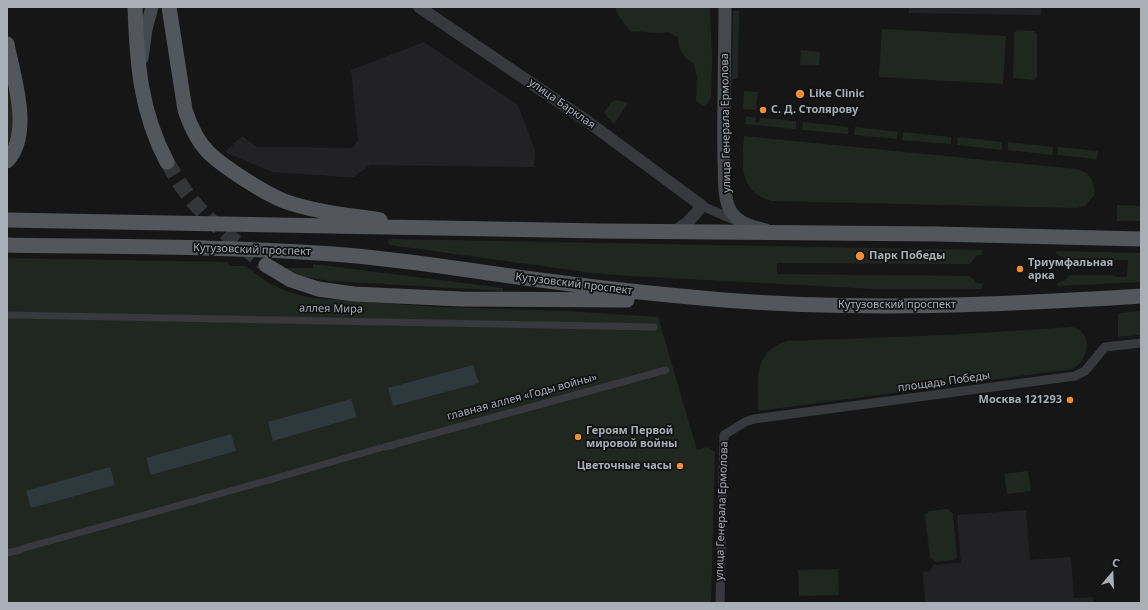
<!DOCTYPE html>
<html>
<head>
<meta charset="utf-8">
<style>
	body { margin:0 }
	#map { position:relative; width:1148px; height:610px; overflow:hidden; background:#161617; font-family:"Noto Sans",sans-serif }
	canvas { display:block }
	.frame { position:absolute; inset:0; border:8px solid #a8afb7; pointer-events:none }
	.north { position:absolute; left:1092px; top:554px; width:40px; height:40px; -webkit-text-stroke:3px #111112; paint-order:stroke; rotate:19deg; font-size:11px; font-weight:700; line-height:16px; text-align:center; color:#a8afb7 }
	.north::after { content:''; display:block; margin:auto; width:14px; height:18px; background:#a8afb7; clip-path:polygon(50% 0,100% 100%,50% 72%,0 100%) }
</style>
</head>
<body>
<div id="map">
<canvas width="1148" height="610"></canvas>
<div class="frame"></div>
<div class="north">С</div>
</div>
<script>
const context = document.querySelector('canvas').getContext('2d');
context.lineJoin = 'round';
function fillPath(path, color) {
  context.fillStyle = color;
  context.fill(path, 'evenodd');
}
function stroke(path, color, width, dash) {
  context.strokeStyle = color;
  context.lineWidth = width;
  context.lineCap = dash ? 'butt' : 'round';
  context.setLineDash(dash || []);
  context.stroke(path);
}
function write(font, color, halo, rows, align = 'center') {
  context.font = font + ' "Noto Sans",sans-serif';
  context.lineWidth = 3.5;
  context.setLineDash([]);
  context.textBaseline = 'middle';
  context.strokeStyle = halo;
  context.fillStyle = color;
  for (const [text, x, y, turn = 0] of rows) {
    context.save();
    context.translate(x, y);
    context.rotate((+turn || 0) * Math.PI / 180);
    context.textAlign = isNaN(turn) ? turn : align;
    if (halo) context.strokeText(text, 0, 0);
    context.fillText(text, 0, 0);
    context.restore();
  }
}
const built = new Path2D(`
	M909,7H1041V15L909,13Z
	M424,42L518,105L535,150L534,167L370,165L354,177H346L272,172L225,152L242,136L257,147L352,148L358,141L351,70Z
	M1026,510L1030,560L1071,557L1074,598L1093,597V603H925L923,572L930,571L934,565L961,563L957,515Z`);
const green = new Path2D(`
	M615,7H710L712,58L711,97L708,103L703,106L696,101L697,76L694,64C684,57 678,51 678,38L669,32C656,35 644,30 631,32L618,15Z
	M733,11H739L738,79H732Z
	M882,29L1006,36L1003,84L879,77Z
	M1017,30L1034,31L1037,34V76L1034,80L1013,78L1014,33Z
	M801,50L820,52L819,65H800Z
	M10,84L16,114L7,154V107Z
	M744,91L758,92L756,110L743,109Z
	M616,100L628,103L614,124L604,113L611,102Z
	M746,116L756,118L755,122H759L760,118L796,121V129L745,124Z
	M803,122L848,127V134L802,130Z
	M855,127L898,132L897,139L854,135Z
	M903,132L951,137V144L902,140Z
	M744,136L1076,169C1090,172 1095,181 1094,195L1086,205L1077,208L772,201C738,193 742,163 744,136Z
	M958,137L1002,142V150L957,145Z
	M1008,142L1053,147L1052,155L1008,150Z
	M1058,147L1098,151L1097,159L1057,155Z
	M1117,205L1141,206V221H1117Z
	M389,239L982,250V254L976,256L970,264L777,263V274L970,276L976,283L982,284V289H874L632,276L592,273L390,245L388,242Z
	M1056,251L1141,253V282L1058,286L1057,283L1064,281L1070,275H1114L1115,277H1127L1128,260H1115L1114,263H1069L1063,257L1056,254Z
	M7,258L228,262L229,266H246L267,282L286,291L311,298L437,307L567,311L658,317L697,450L707,447L715,452L711,603H7Z
	M313,264L503,288V291L330,281L305,277L283,268H313Z
	M1141,311V335L1118,337V313Z
	M1072,327C1094,331 1089,362 1072,369L758,411C758,381 752,352 787,341L948,335Z
	M1028,471L1031,491L1007,494L1004,474Z
	M948,509L953,514L957,557L954,560L935,562L930,557L925,515L929,511Z
	M838,569L839,595L799,596L798,570Z`);
const water = new Path2D(`
	M473,365L479,383L393,406L388,388Z
	M351,399L357,417L273,441L268,422Z
	M231,434L236,451L151,475L146,458Z
	M110,467L115,485L31,508L26,491Z`);
const primaryTunnel = new Path2D(`
	M167,162C174,173 180,185 188,195C209,223 239,244 266,265`);
const pedestrian = new Path2D(`
	M7,315L654,327
	M385,447L666,370
	M266,481L380,448
	M144,515L262,482
	M24,548L140,516
	M7,553L20,550`);
const minor = new Path2D(`
	M702,206L739,222
	M720,603L724,435L745,422L754,419L1075,376L1085,371L1105,347L1141,343`);
const tertiary = new Path2D(`
	M419,7L587,121L702,206L689,221L674,232`);
const secondary = new Path2D(`
	M725,7C725,59 723,110 724,162C725,177 723,196 730,210C737,223 753,227 766,230
	M142,58L146,29L152,7`);
const primary = new Path2D(`
	M135,7C137,63 140,111 167,162
	M169,7L185,110C190,125 198,142 209,153C225,168 264,193 284,201C314,212 349,215 380,220
	M7,44C13,76 33,133 7,161
	M7,220L602,231L937,234L1141,239
	M7,245C116,247 224,246 333,254C405,259 476,272 548,281C607,289 665,295 724,300C863,311 1002,305 1141,296
	M266,265L291,280L318,289L354,294L461,299L627,300`);
const markers = [
	[800,94,5,"#ee8f37"],
	[763,110,4,"#ee8f37"],
	[860,256,5,"#ee8f37"],
	[1020,269,4,"#ee8f37"],
	[1070,400,4,"#ee8f37"],
	[578,437,4,"#ee8f37"],
	[680,466,4,"#ee8f37"]
];
const poiNames = [
	["Like Clinic",809,94],
	["С. Д. Столярову",771,110],
	["Парк Победы",869,256],
	["Триумфальная",1028,263],
	["арка",1028,276],
	["Москва 121293",1062,400,"right"],
	["Героям Первой",586,431],
	["мировой войны",586,444],
	["Цветочные часы",672,466,"right"]
];
const streetNames = [
	["улица Барклая",562,104,35],
	["улица Генерала Ермолова",726,123,-91],
	["Кутузовский проспект",252,250,2],
	["Кутузовский проспект",574,284,7],
	["Кутузовский проспект",897,305],
	["аллея Мира",331,309,1],
	["площадь Победы",944,382,-8],
	["главная аллея «Годы войны»",522,397,-15],
	["улица Генерала Ермолова",722,511,-88]
];
fillPath(built, '#222224');
fillPath(green, '#202720');
fillPath(water, '#2e393d');
stroke(primaryTunnel, '#333537', 15, [15, 8]);
stroke(pedestrian, '#37393c', 7);
stroke(minor, '#37393c', 9);
stroke(tertiary, '#37393c', 12);
stroke(secondary, '#45484c', 13);
stroke(primary, '#53565b', 15);
for (const [x, y, r, color] of markers) {
  const dot = new Path2D();
  dot.arc(x, y, r, 0, 2 * Math.PI);
  context.fillStyle = color;
  context.fill(dot);
  stroke(dot, '#111112', 1.5);
}
write('bold 11px', '#a8afb7', '#111112', poiNames, 'left');
write('11px', '#a8afb7', '#111112', streetNames);
</script>
</body>
</html>
